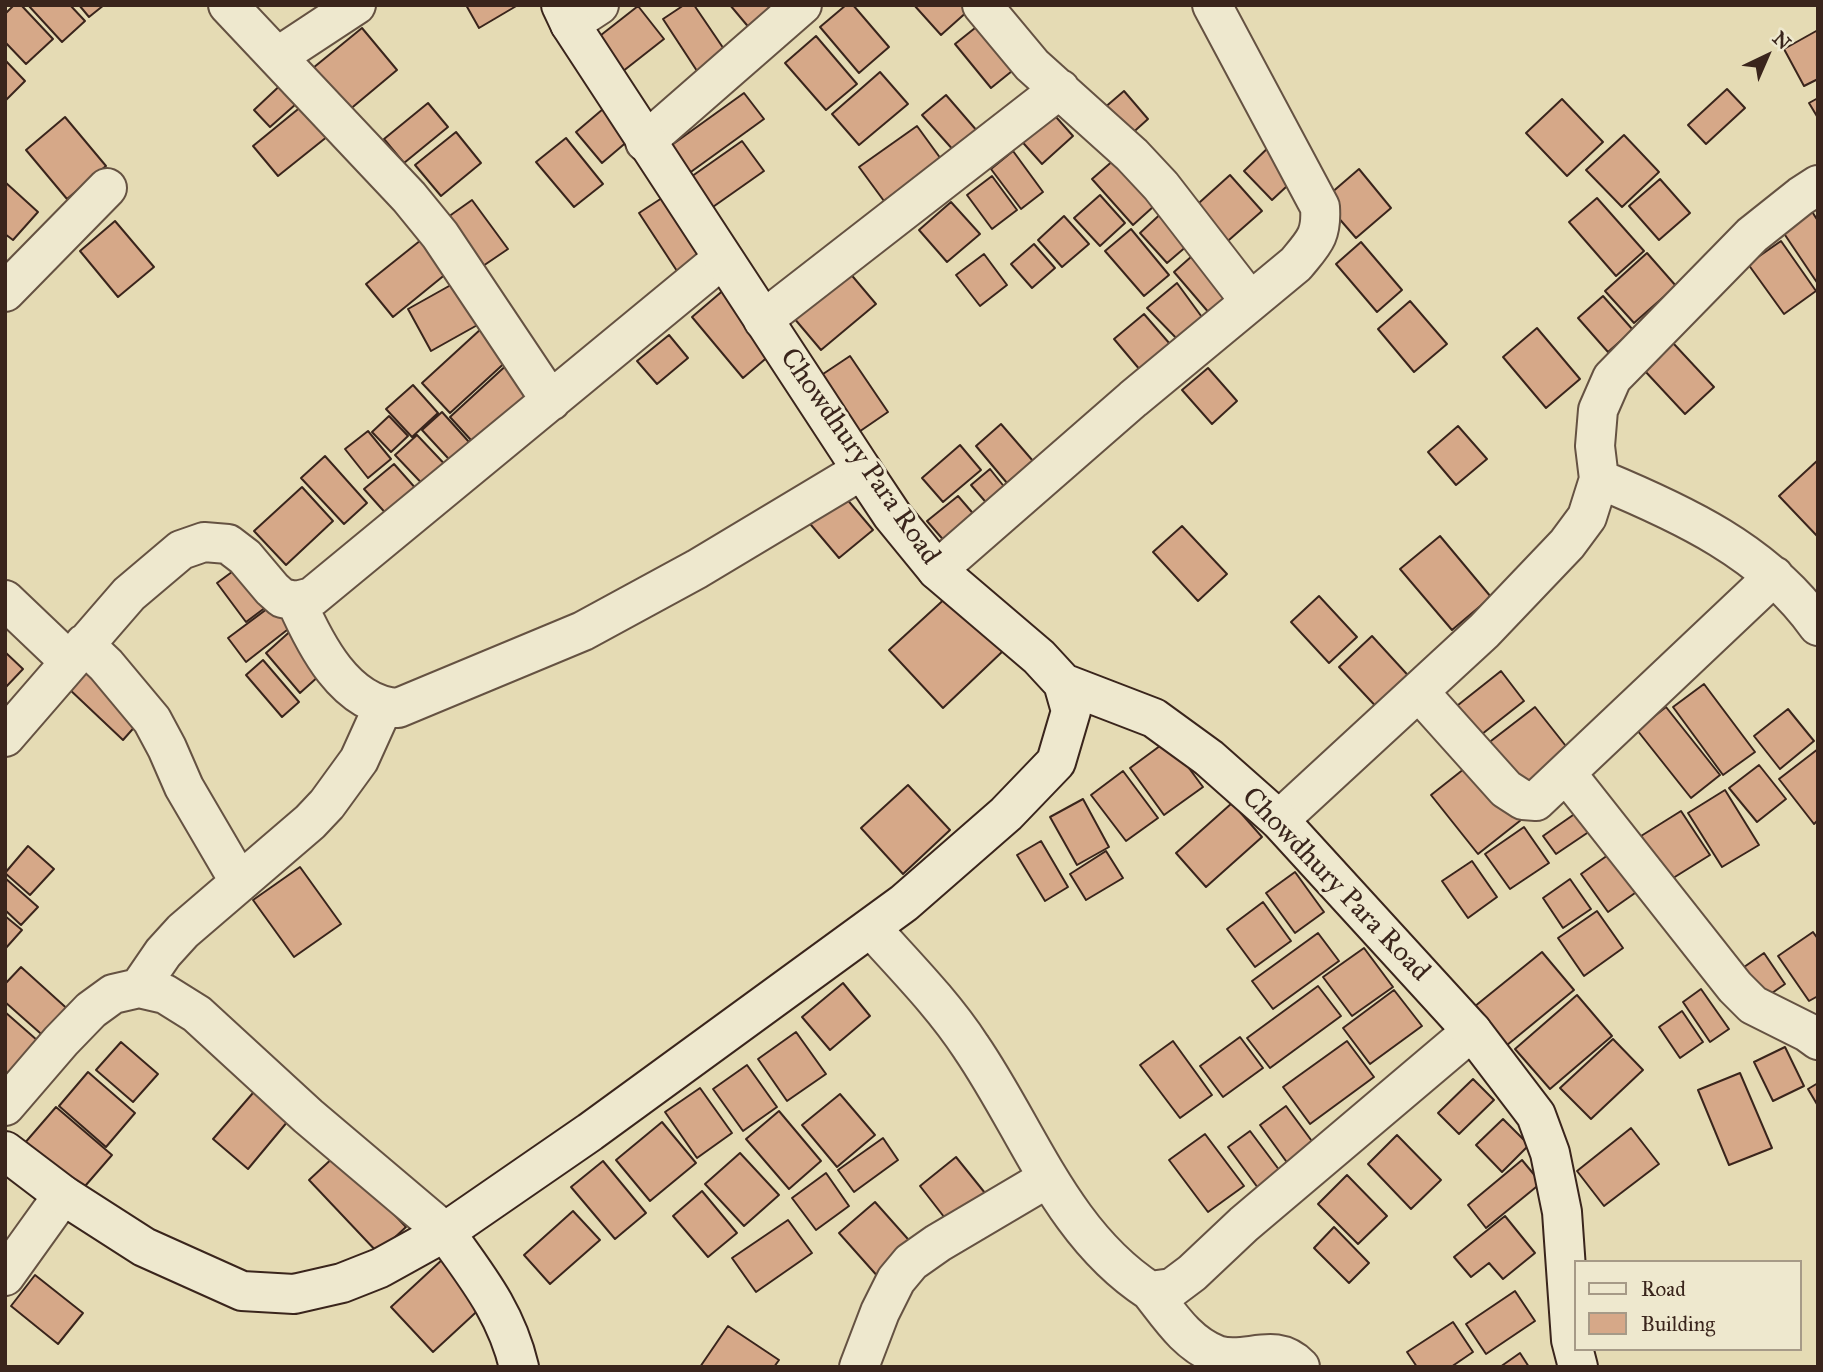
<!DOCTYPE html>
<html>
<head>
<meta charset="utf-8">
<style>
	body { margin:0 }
	#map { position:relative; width:1823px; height:1372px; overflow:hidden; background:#e5dbb4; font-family:"IM FELL Great Primer",serif }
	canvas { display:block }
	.frame { position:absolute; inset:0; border:7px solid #3a251c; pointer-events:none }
	.legend { position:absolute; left:1574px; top:1260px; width:228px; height:91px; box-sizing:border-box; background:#eee8ce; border:2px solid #a69a87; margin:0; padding:9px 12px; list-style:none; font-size:21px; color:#3a251c }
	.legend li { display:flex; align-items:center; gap:14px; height:35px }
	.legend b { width:35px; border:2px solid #a69a87 }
	.north { position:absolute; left:1732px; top:21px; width:70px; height:70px; -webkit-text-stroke:5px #eee8ce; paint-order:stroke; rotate:44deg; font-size:19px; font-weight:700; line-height:28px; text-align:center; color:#3a251c }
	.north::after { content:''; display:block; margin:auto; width:24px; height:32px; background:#3a251c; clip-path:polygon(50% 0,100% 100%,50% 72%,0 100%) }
</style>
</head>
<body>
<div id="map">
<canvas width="1823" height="1372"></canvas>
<div class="frame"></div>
<ul class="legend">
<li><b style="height:9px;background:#eee8ce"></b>Road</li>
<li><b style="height:19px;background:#d6a888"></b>Building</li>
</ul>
<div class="north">N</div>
</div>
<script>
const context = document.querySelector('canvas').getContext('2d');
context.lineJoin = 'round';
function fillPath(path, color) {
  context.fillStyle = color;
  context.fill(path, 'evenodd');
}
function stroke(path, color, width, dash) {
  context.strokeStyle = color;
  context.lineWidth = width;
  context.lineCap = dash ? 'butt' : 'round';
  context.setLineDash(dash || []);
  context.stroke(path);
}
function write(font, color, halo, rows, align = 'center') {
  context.font = font + ' "IM FELL Great Primer",serif';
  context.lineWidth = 6;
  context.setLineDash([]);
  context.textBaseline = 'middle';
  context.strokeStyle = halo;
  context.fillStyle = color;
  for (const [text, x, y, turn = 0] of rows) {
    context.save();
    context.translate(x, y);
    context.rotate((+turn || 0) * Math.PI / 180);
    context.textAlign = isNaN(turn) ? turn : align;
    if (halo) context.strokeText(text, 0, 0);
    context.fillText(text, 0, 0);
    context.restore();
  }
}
const building = new Path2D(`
	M14,5H21L53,39L26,64L5,42V14Z
	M28,5H70L85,21L62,42Z
	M79,5H104L89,17Z
	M466,5H518L479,28Z
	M684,5H694L728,55L699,74L663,19Z
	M730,5H779L751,30Z
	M846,5H853L889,47L859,73L820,27Z
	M914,5H965L969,10L941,35Z
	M638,6L664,39L613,79L587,46Z
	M980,24L1017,67L991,88L955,44Z
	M362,28L397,70L348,111L313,68Z
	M1818,30V79L1804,86L1784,49Z
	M816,36L857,84L826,110L785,63Z
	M5,60L25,81L5,101Z
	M880,72L908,104L859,145L832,114Z
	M288,78L305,96L270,127L254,110Z
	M1727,89L1745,108L1706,144L1688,125Z
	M1124,91L1148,119L1128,137L1103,109Z
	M744,93L764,119L688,174L669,147Z
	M946,95L978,132L955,152L922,115Z
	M1818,98V118L1809,103Z
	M1562,99L1603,142L1567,176L1526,133Z
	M308,101L333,132L278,176L253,146Z
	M428,103L448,127L404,163L384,139Z
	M1048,108L1073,136L1042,164L1017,136Z
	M603,109L629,140L602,163L576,132Z
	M65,117L106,166L67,199L26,150Z
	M917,126L941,159L884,201L859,167Z
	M456,132L481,163L441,196L415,165Z
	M1624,135L1659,172L1622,207L1586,170Z
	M566,138L603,184L574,207L536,162Z
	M742,141L764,171L710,209L688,179Z
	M1273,143L1301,173L1272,200L1244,171Z
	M1013,151L1043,192L1021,209L991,169Z
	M1123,152L1164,197L1133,225L1092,179Z
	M1359,169L1391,208L1356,238L1323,200Z
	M1230,175L1262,211L1221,247L1190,211Z
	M992,176L1017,210L992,229L967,195Z
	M1660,179L1690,213L1659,240L1629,206Z
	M5,182L38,212L13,240L5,234Z
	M668,194L706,251L677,271L639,213Z
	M1100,195L1125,223L1100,246L1074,218Z
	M1597,198L1644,251L1616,276L1569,222Z
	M472,200L508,249L483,266L448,217Z
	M951,202L980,234L947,262L919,230Z
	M1167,208L1195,239L1167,263L1140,233Z
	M1811,210L1818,221V284L1781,229Z
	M1064,216L1089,244L1062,267L1038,240Z
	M115,221L154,267L118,297L80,251Z
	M1131,229L1169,275L1144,296L1105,251Z
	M421,240L447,273L393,317L366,284Z
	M1781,241L1816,291L1784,314L1748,264Z
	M1361,242L1402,290L1377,312L1336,264Z
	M1034,244L1055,268L1032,288L1011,264Z
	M1201,248L1243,296L1216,321L1174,272Z
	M1647,253L1676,286L1634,323L1605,291Z
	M984,254L1007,285L980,306L956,275Z
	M843,265L876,304L821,350L788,311Z
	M458,281L481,323L431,351L408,309Z
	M1177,283L1207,324L1180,342L1147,308Z
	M726,288L777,349L743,378L692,317Z
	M1603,296L1633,330L1608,352L1578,318Z
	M1410,301L1447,344L1414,372L1378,329Z
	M1144,314L1176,351L1146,377L1114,339Z
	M482,328L510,358L450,413L422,383Z
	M1537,328L1580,379L1546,408L1503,357Z
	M669,335L688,358L657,384L637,361Z
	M1673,343L1714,387L1685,414L1644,370Z
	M850,356L888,412L853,436L814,380Z
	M511,361L541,393L480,450L450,417Z
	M1208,368L1237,401L1212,424L1182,390Z
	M413,385L438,413L412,437L386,409Z
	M442,412L478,452L459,470L422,430Z
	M389,416L408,436L391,452L372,432Z
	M1001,424L1033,461L1007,483L976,446Z
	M1458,426L1487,459L1456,485L1428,452Z
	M368,431L391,459L368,478L345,449Z
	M417,435L453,473L431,493L395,455Z
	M960,445L981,470L943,502L922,478Z
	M325,456L367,503L344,524L301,478Z
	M1818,460V537L1779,496Z
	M394,464L418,491L389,517L364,489Z
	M990,469L1014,499L996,514L971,485Z
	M302,487L333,521L286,565L254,531Z
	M840,491L873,530L839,558L806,519Z
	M958,496L983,525L953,551L927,521Z
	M1182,526L1227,574L1198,601L1153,552Z
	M1440,536L1491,597L1452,630L1400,569Z
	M244,563L274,601L246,622L217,583Z
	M950,594L1003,651L943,708L889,650Z
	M1319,596L1357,637L1329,663L1291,622Z
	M279,600L296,623L246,662L228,638Z
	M295,627L330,666L300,693L266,653Z
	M1372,636L1415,683L1383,714L1339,667Z
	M5,652L23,669L5,688Z
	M263,660L299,702L282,717L246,675Z
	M91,663L146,714L123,740L68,688Z
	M1501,671L1524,701L1477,738L1453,709Z
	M1704,684L1755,752L1723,775L1673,707Z
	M1535,707L1573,755L1525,792L1487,744Z
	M1666,707L1720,775L1691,798L1637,730Z
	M1788,709L1814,741L1780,769L1754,736Z
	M1168,740L1203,787L1164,815L1130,768Z
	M1818,749V820L1814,824L1779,779Z
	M1474,761L1521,820L1478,854L1431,795Z
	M1759,765L1786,799L1757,822L1729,788Z
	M1123,771L1158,818L1126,841L1091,795Z
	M908,785L950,830L903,874L861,828Z
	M1725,790L1759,845L1722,867L1688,813Z
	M1083,799L1109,847L1077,865L1050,817Z
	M1232,803L1262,837L1206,887L1176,853Z
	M1586,806L1599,825L1556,854L1543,836Z
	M1681,811L1710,855L1670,880L1641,836Z
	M1524,827L1549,863L1510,889L1485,854Z
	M1041,841L1068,887L1045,901L1017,855Z
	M28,846L54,869L30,895L5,873Z
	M1618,848L1645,886L1608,912L1581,874Z
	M1106,851L1123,878L1086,900L1070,874Z
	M1472,861L1497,897L1468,918L1442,881Z
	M300,867L341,924L294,957L253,900Z
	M1295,872L1324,912L1295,933L1266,893Z
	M5,878L38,907L21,925L5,910Z
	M1570,879L1591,909L1563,928L1543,898Z
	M1263,902L1291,941L1255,967L1227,929Z
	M1597,911L1623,948L1584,976L1558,938Z
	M5,916L22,930L5,949Z
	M1813,932L1818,939V996L1809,1001L1778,956Z
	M1318,933L1339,961L1273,1009L1252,981Z
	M1364,948L1393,987L1352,1016L1323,977Z
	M1542,952L1574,990L1501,1050L1469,1011Z
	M1764,953L1785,984L1759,1002L1737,972Z
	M21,967L72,1013L48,1040L5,1002V984Z
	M843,983L870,1016L830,1050L802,1017Z
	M1318,986L1341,1016L1270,1068L1247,1038Z
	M1701,989L1729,1029L1710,1042L1683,1002Z
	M1394,990L1422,1026L1370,1064L1343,1028Z
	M1577,995L1612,1036L1550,1089L1515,1049Z
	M1682,1011L1703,1042L1680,1058L1659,1027Z
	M5,1012L46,1048L5,1093Z
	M796,1032L826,1074L787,1101L758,1059Z
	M1240,1037L1263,1068L1223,1097L1200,1066Z
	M1613,1039L1643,1070L1591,1119L1560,1088Z
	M1173,1041L1212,1095L1180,1118L1140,1065Z
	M1347,1041L1374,1077L1310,1124L1283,1087Z
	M121,1042L158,1074L133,1102L96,1070Z
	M1785,1047L1804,1086L1773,1101L1754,1062Z
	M747,1065L777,1107L743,1131L713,1089Z
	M88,1072L135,1113L106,1147L59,1106Z
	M1740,1073L1772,1148L1729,1165L1698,1090Z
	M1473,1079L1494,1100L1459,1134L1438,1113Z
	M1818,1083V1106L1808,1089Z
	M259,1086L293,1115L248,1169L213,1139Z
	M700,1088L732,1133L697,1158L665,1112Z
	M840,1094L875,1135L837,1167L802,1125Z
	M1286,1106L1317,1148L1291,1168L1260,1125Z
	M56,1107L112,1155L73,1200L17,1152Z
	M779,1111L821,1161L789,1189L746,1139Z
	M1503,1119L1529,1145L1502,1172L1476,1145Z
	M662,1122L696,1163L650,1201L616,1160Z
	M1631,1128L1659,1164L1604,1206L1577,1171Z
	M1250,1131L1280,1171L1258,1188L1228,1147Z
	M1205,1134L1244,1186L1208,1212L1169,1160Z
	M1397,1135L1441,1180L1411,1209L1368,1164Z
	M883,1138L898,1160L854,1192L838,1170Z
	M740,1153L779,1195L744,1226L705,1184Z
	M337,1154L406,1227L378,1253L309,1180Z
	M956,1157L985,1193L948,1222L920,1186Z
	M1522,1160L1541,1183L1486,1228L1468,1205Z
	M603,1161L646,1213L615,1239L571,1187Z
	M826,1173L849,1206L816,1230L792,1198Z
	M1347,1175L1387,1216L1358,1244L1318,1204Z
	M702,1191L737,1233L708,1257L673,1216Z
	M875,1202L915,1247L880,1279L839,1233Z
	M573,1211L600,1240L550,1284L524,1255Z
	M1505,1216L1535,1253L1503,1279L1489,1263L1471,1277L1454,1257Z
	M788,1220L812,1253L756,1292L732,1258Z
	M1334,1227L1369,1263L1349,1283L1314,1248Z
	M444,1258L486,1303L433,1352L391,1307Z
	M35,1275L83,1313L58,1344L11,1306Z
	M1515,1291L1535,1321L1486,1354L1466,1324Z
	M1453,1322L1473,1352L1451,1367H1417L1407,1352Z
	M728,1326L779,1360L774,1367H700Z
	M1520,1353L1529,1367H1500Z`);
const street = new Path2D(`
	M228,5L409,197L440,235L551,401
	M982,5L1032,65L1132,155L1161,186L1250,301
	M570,24L599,5
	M277,57L356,5
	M645,142L802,5
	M5,292L107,188
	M763,320L1060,89
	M1599,479C1681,513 1766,552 1818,626
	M937,570L1133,399L1296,264C1314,242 1322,236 1320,207L1212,5
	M5,600L69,661
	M296,601C315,644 345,705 398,708L583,631L697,569L862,470
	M84,644L106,665L152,720L167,748L184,787L239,881
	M1419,692L1506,789L1523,800L1536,801L1774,576
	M5,737L129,594L181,550L204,542L228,544L245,557L272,589L282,598L296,601L312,597L722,259
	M1566,773L1735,987L1753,1005L1807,1032L1818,1040
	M1279,820L1484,631L1567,544L1587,517L1599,479L1595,446L1598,410L1612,378L1752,235L1801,196L1818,185
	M871,928C905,966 943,1004 971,1047C1028,1130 1062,1234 1150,1291L1172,1288L1192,1273L1244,1224L1472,1031
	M139,988L163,953L183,931L310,822L327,804L359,760L383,707
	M5,1106L61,1041L91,1010L113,994L139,988L165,994L197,1014L308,1116L445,1232
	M5,1276L63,1195
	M1150,1291C1169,1315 1187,1344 1217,1355C1246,1365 1274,1340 1300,1367
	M859,1367L880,1312L896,1280L911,1262L938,1243L1048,1178`);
const secondary = new Path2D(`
	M561,5L570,24L862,470L892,515L937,570L1039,657L1063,683L1154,718L1209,758L1279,820L1472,1031L1536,1115L1550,1153L1562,1212L1571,1340L1578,1367
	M5,1151L63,1195L144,1247L242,1291L294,1294L342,1283L380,1268L445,1232L590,1132L904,903L1006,814L1056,762L1071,711L1063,683
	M445,1232C477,1277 506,1312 519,1367`);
const streetNames = [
	["Chowdhury Para Road",859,457,55],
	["Chowdhury Para Road",1335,885,46]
];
fillPath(building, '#d6a888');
stroke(building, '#3a251c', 2);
stroke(street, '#655242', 42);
stroke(secondary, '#3a251c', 42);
stroke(street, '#eee8ce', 38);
stroke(secondary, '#eee8ce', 38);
write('28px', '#3a251c', '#eee8ce', streetNames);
</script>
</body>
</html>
